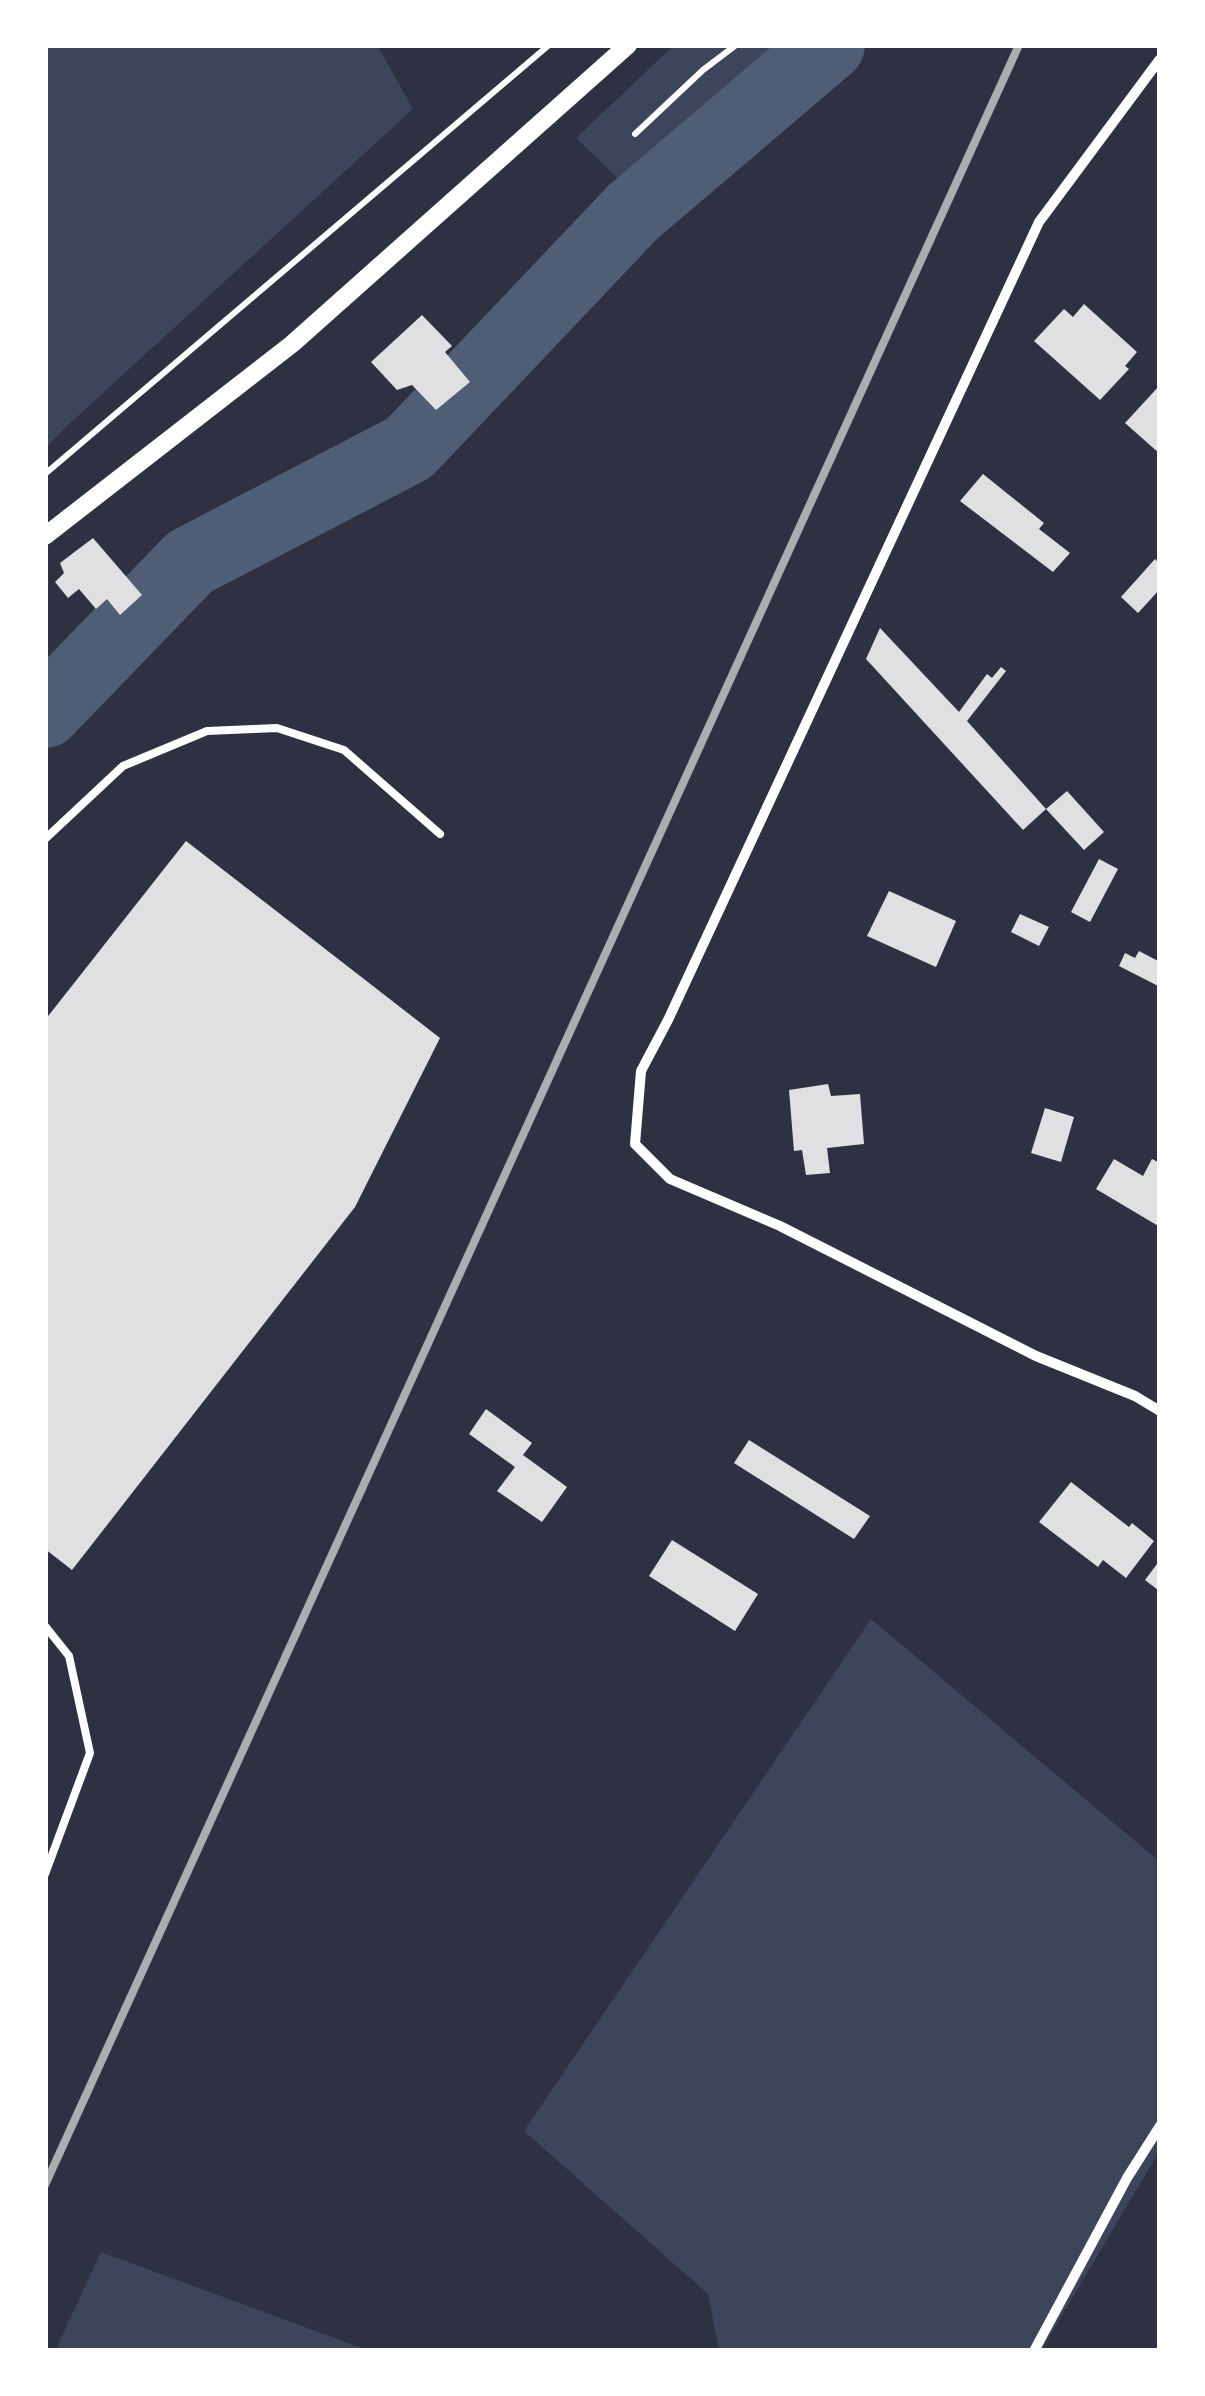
<!DOCTYPE html>
<html>
<head>
<meta charset="utf-8">
<style>
	body { margin:0 }
	#map { position:relative; width:1205px; height:2396px; overflow:hidden; background:#2d3142; font-family:Signika,sans-serif }
	canvas { display:block }
	.frame { position:absolute; inset:0; border:48px solid #fff; pointer-events:none }
</style>
</head>
<body>
<div id="map">
<canvas width="1205" height="2396"></canvas>
<div class="frame"></div>
</div>
<script>
const context = document.querySelector('canvas').getContext('2d');
context.lineJoin = 'round';
function fillPath(path, color) {
  context.fillStyle = color;
  context.fill(path, 'evenodd');
}
function stroke(path, color, width, dash) {
  context.strokeStyle = color;
  context.lineWidth = width;
  context.lineCap = dash ? 'butt' : 'round';
  context.setLineDash(dash || []);
  context.stroke(path);
}
const green = new Path2D(`
	M45,45H377L413,109L67,426L45,449Z
	M674,45H812L796,62L631,192L576,138Z
	M871,1619L1160,1862V2150L1041,2351H719L708,2294L524,2131Z
	M101,2252L370,2351H55Z`);
const river = new Path2D(`
	M45,712L190,562L409,448L633,212L829,45`);
const building = new Path2D(`
	M1084,304L1137,352L1125,366L1129,369L1100,400L1034,341L1064,309L1073,317Z
	M422,315L452,346L445,352L470,382L436,410L412,385L397,390L371,362Z
	M1160,385V454L1125,423Z
	M983,474L1044,523L1039,529L1070,553L1053,572L960,501Z
	M93,538L142,595L120,615L107,599L96,609L79,589L68,598L55,582L64,573L60,563Z
	M1155,559L1160,564V589L1138,613L1121,597Z
	M880,628L959,712L987,674L992,678L1001,667L1006,671L967,721L1046,809L1023,830L866,659Z
	M1067,791L1104,832L1084,850L1046,809Z
	M186,841L440,1038L355,1207L72,1570L45,1549V1020Z
	M1099,859L1118,869L1090,922L1071,912Z
	M889,891L956,921L936,967L867,936Z
	M1020,914L1049,927L1039,946L1011,932Z
	M1139,951L1160,962V987L1119,966L1125,953L1135,958Z
	M828,1084L831,1096L860,1094L864,1144L827,1148L830,1173L806,1175L802,1150L794,1151L789,1090Z
	M1045,1108L1074,1117L1061,1162L1031,1153Z
	M1114,1159L1143,1176L1152,1159L1160,1163V1227L1096,1189Z
	M486,1409L532,1443L523,1455L567,1487L542,1522L497,1491L515,1467L469,1434Z
	M749,1440L870,1516L854,1539L734,1463Z
	M1071,1482L1129,1527L1132,1523L1154,1541L1126,1578L1103,1560L1098,1567L1039,1522Z
	M672,1540L758,1594L735,1631L649,1576Z
	M1160,1560V1587L1158,1590L1145,1580Z`);
const path = new Path2D(`
	M635,134L703,70L736,45
	M45,474L549,45`);
const service = new Path2D(`
	M45,839L123,766L207,731L277,728L344,750L440,834
	M45,1626L69,1656L90,1753L45,1874`);
const minor = new Path2D(`
	M1160,59L1039,222L668,1020L641,1071L635,1144L670,1179L780,1226L1036,1356L1135,1396L1160,1411
	M1034,2351L1127,2178L1160,2126`);
const tertiary = new Path2D(`
	M45,536L292,344L628,45`);
const rail = new Path2D(`
	M45,2185L1019,45`);
fillPath(green, '#3c4559');
stroke(river, '#4f5d75', 72);
fillPath(building, '#e0e0e3');
stroke(path, '#fff', 6);
stroke(service, '#fff', 8);
stroke(minor, '#fff', 10);
stroke(tertiary, '#fff', 18);
stroke(rail, '#abadb3', 8);
</script>
</body>
</html>
